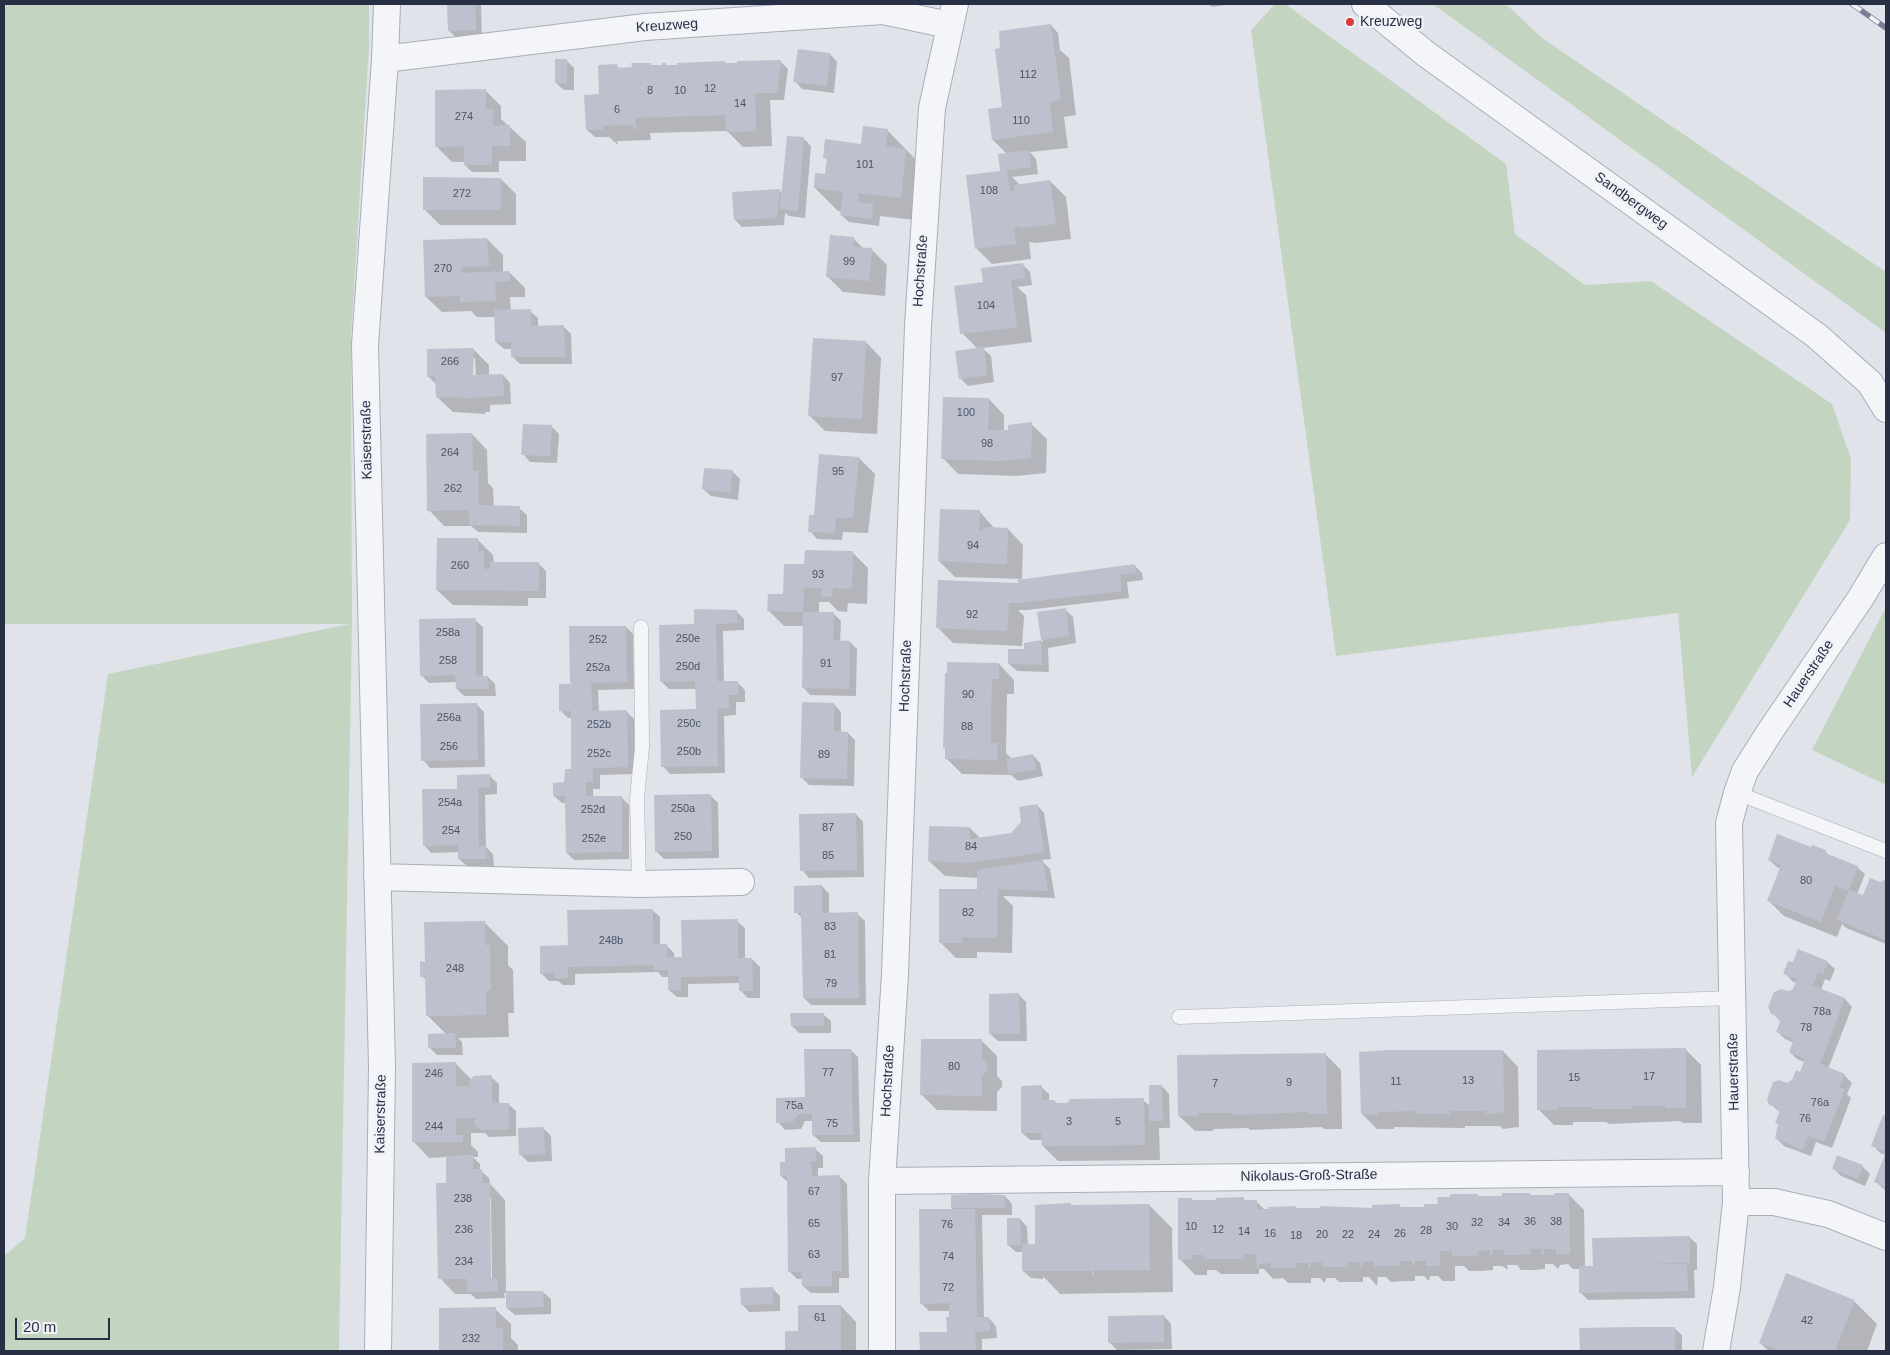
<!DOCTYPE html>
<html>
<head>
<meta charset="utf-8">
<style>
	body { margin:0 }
	#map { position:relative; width:1890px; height:1355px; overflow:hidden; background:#e1e3ea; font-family:Arial,sans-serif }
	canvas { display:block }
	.frame { position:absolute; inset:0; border:5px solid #282e43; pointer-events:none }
	.scale { position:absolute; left:15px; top:1318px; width:95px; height:22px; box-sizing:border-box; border:2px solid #282e43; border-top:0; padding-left:6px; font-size:15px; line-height:18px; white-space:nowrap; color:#282e43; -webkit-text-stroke:4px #f0f2f8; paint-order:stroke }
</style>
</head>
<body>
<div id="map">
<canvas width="1890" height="1355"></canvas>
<div class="frame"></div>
<div class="scale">20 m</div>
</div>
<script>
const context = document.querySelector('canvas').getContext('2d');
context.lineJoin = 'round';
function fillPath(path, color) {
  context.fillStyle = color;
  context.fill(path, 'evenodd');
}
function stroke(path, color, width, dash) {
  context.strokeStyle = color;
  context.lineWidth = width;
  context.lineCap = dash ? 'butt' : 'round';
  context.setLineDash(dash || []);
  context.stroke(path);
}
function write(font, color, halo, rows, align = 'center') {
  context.font = font + ' Arial,sans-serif';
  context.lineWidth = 4.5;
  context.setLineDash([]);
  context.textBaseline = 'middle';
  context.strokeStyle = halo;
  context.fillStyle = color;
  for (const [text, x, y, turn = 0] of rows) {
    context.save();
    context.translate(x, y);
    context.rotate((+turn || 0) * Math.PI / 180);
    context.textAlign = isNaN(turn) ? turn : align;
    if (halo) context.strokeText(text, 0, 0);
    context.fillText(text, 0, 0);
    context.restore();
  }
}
const green = new Path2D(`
	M4,4H369V46L351,337L352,624L339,1351H4V1256L25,1238L108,674L349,624H4Z
	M1275,4H1285L1506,164L1515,234L1585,285L1651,281L1832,404L1851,459L1850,520L1692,777L1678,613L1336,656L1251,30Z
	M1433,4H1506L1542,38L1886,272V333Z
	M1886,607V785L1812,750Z`);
const shadow = new Path2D(`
	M449,4H481L482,38H457L449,31Z
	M1209,4H1234L1212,7Z
	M1051,25L1058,33L1060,50L1069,58L1076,115L1064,117L1068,148L1030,152L1036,159L1038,174L1012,177L1020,185L1050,181L1066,197L1071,239L1036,243L1029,242L1031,259L992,264L977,249L1007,154L993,140L1004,109Z
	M830,54L837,62L834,93L802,89L795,81Z
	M567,61L574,68V90H564L556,83Z
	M780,61L788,69L784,100H770L772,146L743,147L727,131L650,133L651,140L617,141L618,145L609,137H595L587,130L598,96L616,65L620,69L650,64L653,67H667L724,62L727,64Z
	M485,90L501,106V119L526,142V161H499V172H472L465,165V162H452L436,146Z
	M887,130L929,173L924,221L880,216L879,226L849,222L841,215L842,212L838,211L815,188L826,176L828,161L824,157L862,145Z
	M803,138L811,146L805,218L789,216L785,213L784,225L742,227L735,220L780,191L783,194Z
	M501,179L516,194V225H440L424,209Z
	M487,239L503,255V273L509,272L525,288V297H510L511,311H530L538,318V327H564L571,334L572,364H520L513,357V349H504L496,342V317H477L471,311L442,312L426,297Z
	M854,239L864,249L872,250L887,265L885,296L843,292L827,276Z
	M1022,264L1030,272L1032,285L1017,287L1026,295L1032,342L982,348L991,356L994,382L968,386L960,378L978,349L962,333L984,283Z
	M866,342L881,358L877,434L825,431L809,415Z
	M473,349L489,365V376L503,375L510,383L511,404L490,405V412H485V414L453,412L437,397V385L428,376ZM473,358H475L476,377H473Z
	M989,399L1004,415V432L1031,424L1047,439L1046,473L1016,476L958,474L943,458Z
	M551,426L559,434L557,463L530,462L523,454Z
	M472,434L487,450L488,483L493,488L494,507L519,508L527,515V533L478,532L471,526H444L429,510Z
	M820,456L859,458L875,474L868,533L843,532L842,540L817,539L810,531L816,517Z
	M732,471L740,479L738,500L711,496L703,489Z
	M980,512L995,529H1008L1023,545L1022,579L955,577L939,561Z
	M477,539L493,555L494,563H538L546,571V598H528V606L453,605L437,590Z
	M852,552L868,568L867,604L848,603L847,612L838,611L829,602H819V613H833L841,621L840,642H850L857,649L856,696L810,695L803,687L804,626H784L768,610L785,596L806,566Z
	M1134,565L1142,573L1143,580L1127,582L1129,598L1027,610H1018L1024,616L1022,646L953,643L937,627L1019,585Z
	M1065,609L1073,617L1076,643L1048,648L1049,672L1017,671L1009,664L1025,651V644L1043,641L1039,613Z
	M736,611L744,619V630L723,631L724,682H737L745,690V702H736V715L724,716L725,773L670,774L663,766L697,711V689H669L661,681L696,626Z
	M475,620L483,627V677H488L495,684L496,696H464L457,689V682L429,683L421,675Z
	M626,627L633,634L634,689L598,690L599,712H627L634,719L635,774L600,775V789H593V797H621L629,805V859L574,860L567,853L566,803H562L554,796L566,783L573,770L572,718H568L560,710L572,685L571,628Z
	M999,664L1014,680V694H1007L1006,753L1012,759L1033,755L1040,763L1043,776L1018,781L1011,775L962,774L946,758V750L944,748Z
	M476,704L484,712L485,767L430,768L423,760Z
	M834,704L841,712V733H848L855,740L854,786L809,785L801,777Z
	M490,776L497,783V794L485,795L486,847L493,854L494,866H467L459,859V852L431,853L424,845L458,790Z
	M711,796L718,803L719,858L664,859L656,851Z
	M1037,805L1044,813L1051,859L1041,860L1050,869L1055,898L1003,896L1013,906L1012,953L977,952V958H956L940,942L980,890L978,878L945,876L929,861L970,828L980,838L1012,834Z
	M856,814L863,822L864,877L809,878L802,870Z
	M1812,849L1825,851L1830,856L1857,867L1865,874L1857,894L1864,897L1886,880V944L1846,928L1842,924L1837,937L1784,916L1769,901L1781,869L1777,867L1769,860Z
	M822,886L829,894V914H857L865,921L866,1005H811L804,998L803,919L796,912Z
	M652,910L660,917V945H666L674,953V958H683L737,921L745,928V959H752L760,967V998H748L740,990V983L688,984V997H677L669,990V977H662L658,972L575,974V985H563L558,981H549L541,973L569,946Z
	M484,922L508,946V965L513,970L514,1013H508L509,1037L458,1038L462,1042L463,1055H437L430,1048L446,1034L427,1015L426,980L422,976L426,963Z
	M1827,962L1835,969L1830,981L1825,979L1821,990L1845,999L1852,1007L1828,1069L1844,1075L1852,1083L1847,1094L1851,1098L1832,1148L1816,1142L1811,1156L1784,1146L1776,1138L1779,1125L1776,1122L1781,1113L1770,1104L1787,1084L1801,1073L1805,1062L1797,1059L1790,1052L1794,1043L1785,1039L1778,1032L1782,1022L1772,1013L1788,993L1794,990L1797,983L1792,981L1785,973Z
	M1018,994L1026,1002L1027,1041H998L990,1034Z
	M823,1014L831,1021V1033H799L792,1026Z
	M981,1040L997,1056V1076L1002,1081V1087L997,1092V1111L937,1110L922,1095Z
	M1685,1049L1701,1065L1702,1123H1683L1680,1121L1609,1124L1606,1122H1573V1125H1554L1538,1109Z
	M851,1050L858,1057L860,1142H821L813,1135V1121H805L801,1129L785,1130L778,1122L807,1098Z
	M1503,1051L1518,1067L1519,1127L1503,1129L1500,1126H1465V1128L1394,1127V1129H1377L1362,1114Z
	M1326,1055L1341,1070L1342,1129H1324L1322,1127L1250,1130L1248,1128L1213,1129V1131H1195L1179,1116Z
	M455,1063L472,1080L491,1077L499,1084V1104H508L516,1111V1136L489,1137L485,1133H471V1145L478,1152V1157H473L480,1164V1170L489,1178L490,1184L505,1200L506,1292H543L551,1299V1314L515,1315L507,1308V1293H504L505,1298L476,1299L471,1294H455L440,1278L448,1184L447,1157L429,1158L414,1142ZM489,1198H491L492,1284H490Z
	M1162,1086L1169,1094L1170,1128H1159L1160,1160L1058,1161L1043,1146V1140H1030L1022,1133L1041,1087L1049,1094V1101L1057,1104L1143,1100L1150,1106Z
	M1884,1116L1886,1117V1191L1876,1182L1886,1155L1880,1153L1873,1145Z
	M543,1128L551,1136L552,1161L528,1162L520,1154Z
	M815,1149L823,1156V1168H818V1177H840L847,1184L849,1278H839V1293H811L803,1286V1279H797L789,1271L788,1182L781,1176L787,1163Z
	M1862,1166L1870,1174L1865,1186L1841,1176L1834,1169Z
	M1529,1194L1532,1196H1555L1568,1194L1584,1210L1585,1267H1594L1689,1237L1697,1244V1270H1694L1695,1298L1588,1300L1580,1292V1269H1573L1568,1264L1560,1265L1558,1269L1553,1264H1545V1269L1534,1270H1521L1517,1265H1507L1508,1270L1502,1266H1493V1270L1481,1271H1469L1464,1266H1455V1281H1443L1438,1276H1430L1429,1281L1424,1276H1415V1281H1404L1391,1282L1386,1277H1378L1377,1286L1369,1277H1363V1282H1339L1335,1278H1326L1325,1283L1320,1278H1311V1283H1288L1283,1278L1273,1279L1264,1269H1259V1274H1221L1216,1270H1207V1275H1195L1180,1259L1192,1200L1194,1202L1243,1198L1246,1201H1256L1265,1210L1296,1207L1298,1210L1374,1209L1400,1206L1402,1208H1426L1477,1195L1480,1197H1490Z
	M952,1196H1005L1012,1204V1215H982L984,1318H989L996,1326L997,1338L982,1339V1351H921L920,1333H948L950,1311H929L921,1303L952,1210Z
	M1149,1205L1172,1228L1173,1292L1060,1294L1043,1276V1279L1031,1278L1023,1271V1252H1016L1008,1245L1020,1219L1027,1227L1028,1245H1035Z
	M773,1289L780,1296V1311L749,1312L742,1304Z
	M1854,1301L1877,1324L1867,1351H1769L1760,1343Z
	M841,1306L856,1322V1351H787V1332H800Z
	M495,1309L511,1324V1338L518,1345V1351H440Z
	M1164,1316L1171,1324L1172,1349L1117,1350L1110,1343Z
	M1674,1328L1682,1335V1351H1581V1329Z`);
const building = new Path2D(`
	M447,4H475L476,30L448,31Z
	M1051,24L1061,100L1050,102L1053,132L992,140L988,109L1002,107L995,49L1000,48L999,31Z
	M798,49L830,53L827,86L793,82Z
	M555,59H567V83H555Z
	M781,60L777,93H755L756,131L726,132L725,102V115L635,118L636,130H634L633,125L602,126L603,130H586L584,95L599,94L598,65L617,64V68L632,67L631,63H651V65H662V63H666V65H677V63L725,61V63H737V61Z
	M486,89V109H493V126L510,125V146H492V165H464V146L435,147V90Z
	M863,126L888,129L886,146L906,149L901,198L859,193L858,202L873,204L872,219L840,215L843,192L814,188L815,173L825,174L827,158H823L825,139L861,144Z
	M787,136L804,137L798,211L780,209Z
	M1029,150L1031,167L1007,170L1010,191H1015L1014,185L1050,180L1056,224L1019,228V226L1014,227L1016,244L975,249L966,175L1000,171L998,154Z
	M423,177L501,178V210H423Z
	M780,189L777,218L734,220L732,192Z
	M830,235L854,237L853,247L872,248L869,281L826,277Z
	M487,238L489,266L461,267V273L509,271L510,281L495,282L496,301L460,302V296L425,297L423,240Z
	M1023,263L1025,278L1011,280L1017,327L960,334L954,286L983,282L981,268Z
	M531,309V326L564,325L565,357H511V342H495L494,310Z
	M813,338L866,341L862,419L808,416Z
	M984,347L987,375L959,379L955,351Z
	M474,348L473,375L503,374L504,396L470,398L436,397L435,376L427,377V349Z
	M943,397L989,398L988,430H1008V425L1032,422L1031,458L999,461L941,459Z
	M523,424L552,425L550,456L521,455Z
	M472,433L473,471H478L479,505L520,506V526L469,525V510L427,511L426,434Z
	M819,454L859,457L853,518H836L835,533L808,532L809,515H814Z
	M704,468L733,470L730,493L702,489Z
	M940,509L980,510L979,531L988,527L1008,528L1007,564L938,561Z
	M437,538H478V551H484V569H490V562H539V591L436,590Z
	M805,550L853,551L852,589L833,588L832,597L821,596L822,588L804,587L803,612H834L833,640L850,641L849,689L802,688L803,612L767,611L768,594H783L784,564H804Z
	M1135,564L1136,573L1120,575L1122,591L1019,603H1009L1007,631L936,628L938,580L1018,583L1017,580Z
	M1066,608L1069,636L1041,640L1037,612Z
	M694,609L737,610V623L716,624L717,681H738V695H729V708L717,709L718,766L661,767L660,710L696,709L695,681L660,682L659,625L694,624Z
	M476,618V676H488L489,689H456L455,675L420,676L419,619Z
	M569,626H626L627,682L570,683Z
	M1041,640L1042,665L1008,664V649H1024V643Z
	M947,662L999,663V679H992L991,711V743H998L997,760L945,759V748H943L945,673H947Z
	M591,683L592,711L627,710L628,767L593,768V782H586V796H622V852L566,853L565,796H553V783L564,782L565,769H571V711H559V684Z
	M802,702L834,703V731L848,732L847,779L800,778Z
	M477,703L478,760L421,761L420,704Z
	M1033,754L1036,769L1009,774L1006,759Z
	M490,774V787L469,788H478L479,846H486L487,859H458V845L423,846L422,789H457V775Z
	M711,794L712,851L655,852L654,795Z
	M1037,804L1044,852L969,863L928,861L929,826L970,827V839L1011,833L1021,822L1019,807Z
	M856,813L857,870L800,871L799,814Z
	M1777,834L1811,847L1812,845L1826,850L1825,853L1858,866L1848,891L1835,886L1821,922L1767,901L1781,865L1768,860Z
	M1043,860L1048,891L998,889L997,938L962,937V943H939V889H977V870Z
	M1870,878L1880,882L1886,879V940L1837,920L1849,890L1863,895Z
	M822,885V913L858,912L859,998H803L801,913H794V886Z
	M653,909V944H667V957H682L681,920L738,919V958H752L753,991H739V976L681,977V990H668V970H654V965L568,967V978H555L554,968V973L540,974V946L568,945L567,910Z
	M485,921V945H490L491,990L486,991V1015L426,1016L425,976L420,977V961L425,962L424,922Z
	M1798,949L1828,961L1823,974L1818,972L1813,985L1806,983L1845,998L1820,1064L1845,1074L1839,1087L1845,1089L1824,1142L1808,1136L1803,1150L1775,1138L1778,1124L1775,1123L1779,1113L1777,1107L1769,1105L1767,1099L1773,1082L1779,1080L1787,1083L1792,1080L1796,1070L1800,1072L1805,1059L1789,1052L1794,1039L1776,1032L1780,1022L1777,1016L1771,1014L1768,1007L1774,992L1781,989L1788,991L1793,989L1797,979L1783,974L1788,961L1793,962Z
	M1019,993L1020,1034H989V994Z
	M790,1013H824V1026H791Z
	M455,1033L456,1048H428V1034Z
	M921,1039H982V1059L987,1064V1071L982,1076V1096L920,1095Z
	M1686,1048V1108H1666V1106H1632V1109H1592V1107H1558V1110H1537V1050Z
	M804,1049H851L853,1135H812V1114H798L793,1122L776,1123V1098L805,1097Z
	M1389,1050H1503L1504,1112L1486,1114V1111H1450V1114H1415V1111L1379,1112V1115L1361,1114L1359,1052Z
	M1326,1053L1327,1114H1307V1112L1233,1115V1113H1198V1116H1178L1177,1055Z
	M456,1062V1086H469V1081L474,1076L492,1075V1103H509V1129L480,1130L475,1125V1118H456V1135H463V1142H412V1063Z
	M1042,1085V1100H1054L1057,1103H1067L1070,1099L1144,1098L1145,1145L1042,1146L1041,1133H1021V1086Z
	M1149,1085H1162L1163,1121H1149Z
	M1883,1115L1886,1116V1152L1871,1146Z
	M544,1127L545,1154L519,1155L518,1128Z
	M816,1147V1161H811L812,1176L840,1175L842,1271H832V1286H802L801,1272H788L787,1176H780V1162H785V1148Z
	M1886,1152V1187L1874,1182Z
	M473,1155V1169H482L483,1183H490L491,1278H497L498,1291L467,1292V1279H438L436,1183H446V1156Z
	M1837,1155L1863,1165L1858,1179L1832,1169Z
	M1502,1193H1530V1195H1554V1193H1569L1570,1254H1556V1249H1544V1254H1542V1249H1530V1254L1517,1255H1504V1250H1492L1493,1255H1490V1250L1478,1251V1255L1465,1256H1452V1251H1440V1266H1426V1261H1415V1265L1412,1266V1261H1400V1266H1374V1261L1363,1262L1362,1266L1360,1267V1262H1348V1267H1323L1322,1262L1311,1263V1267H1308V1263H1296V1268H1271L1270,1263L1259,1264V1268H1257L1256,1254H1244V1259H1204V1255H1192V1259L1178,1260V1198H1192V1200H1216V1198L1244,1197V1200H1257V1209H1269L1268,1207L1296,1206V1208H1320V1206L1372,1208V1205L1400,1204V1207H1424V1204H1438L1437,1197H1450V1194H1478V1196H1502Z
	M979,1194L1005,1195V1208H951V1195Z
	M1071,1203V1205L1149,1204L1150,1270H1094V1277H1092V1271H1022V1244H1035V1205Z
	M919,1209H975L977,1317H989L990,1331L975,1332L976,1351H920L919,1332H947L946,1317H949V1303L920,1304Z
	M1007,1218H1020L1021,1245H1007Z
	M1690,1236V1263L1625,1264H1687L1688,1291L1579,1293V1266H1593L1592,1238Z
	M1786,1273L1855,1300L1835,1351H1780L1759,1343Z
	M773,1287V1304L741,1305L740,1288Z
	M506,1291H543L544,1307L506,1308Z
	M798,1305H841V1351H785V1331H798Z
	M496,1307V1328H503V1351H439V1308Z
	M1164,1315V1342L1108,1343V1316Z
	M1634,1327H1675V1351H1580L1579,1328Z`);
const service = new Path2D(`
	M1737,793L1886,851
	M639,884L637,798L642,747L641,627
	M1179,1017L1732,998`);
const minor = new Path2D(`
	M1365,4L1426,54L1817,336L1870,383L1886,409
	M385,59L645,27L883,11L949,25
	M377,877L639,884L741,882
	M882,1181L1736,1172
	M1736,1202H1774L1828,1214L1886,1237
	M378,1351L382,1067L365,345L385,59L387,4
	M882,1351V1181L895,974L918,326L932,108L955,4
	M1716,1351L1727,1287L1736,1202L1729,823L1737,793L1745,771L1769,733L1860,599L1886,556`);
const rail = new Path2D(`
	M1852,4L1886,28`);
const markers = [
	[1350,22,5,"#d83d3d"]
];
const numberNames = [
	["112",1028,75],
	["12",710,89],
	["8",650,91],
	["10",680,91],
	["14",740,104],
	["6",617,110],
	["274",464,117],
	["110",1021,121],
	["101",865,165],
	["108",989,191],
	["272",462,194],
	["99",849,262],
	["270",443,269],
	["104",986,306],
	["266",450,362],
	["97",837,378],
	["100",966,413],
	["98",987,444],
	["264",450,453],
	["95",838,472],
	["262",453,489],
	["94",973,546],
	["260",460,566],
	["93",818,575],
	["92",972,615],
	["258a",448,633],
	["250e",688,639],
	["252",598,640],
	["258",448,661],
	["91",826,664],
	["250d",688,667],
	["252a",598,668],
	["90",968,695],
	["256a",449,718],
	["250c",689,724],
	["252b",599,725],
	["88",967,727],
	["256",449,747],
	["250b",689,752],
	["252c",599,754],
	["89",824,755],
	["254a",450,803],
	["250a",683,809],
	["252d",593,810],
	["87",828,828],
	["254",451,831],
	["250",683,837],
	["252e",594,839],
	["84",971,847],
	["85",828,856],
	["80",1806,881],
	["82",968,913],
	["83",830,927],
	["248b",611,941],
	["81",830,955],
	["248",455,969],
	["79",831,984],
	["78a",1822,1012],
	["78",1806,1028],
	["80",954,1067],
	["77",828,1073],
	["246",434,1074],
	["17",1649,1077],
	["15",1574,1078],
	["13",1468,1081],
	["11",1396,1082],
	["9",1289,1083],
	["7",1215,1084],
	["76a",1820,1103],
	["75a",794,1106],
	["76",1805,1119],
	["3",1069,1122],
	["5",1118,1122],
	["75",832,1124],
	["244",434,1127],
	["67",814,1192],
	["238",463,1199],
	["36",1530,1222],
	["38",1556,1222],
	["32",1477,1223],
	["34",1504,1223],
	["65",814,1224],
	["76",947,1225],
	["10",1191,1227],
	["30",1452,1227],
	["236",464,1230],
	["12",1218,1230],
	["28",1426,1231],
	["14",1244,1232],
	["16",1270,1234],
	["26",1400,1234],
	["20",1322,1235],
	["22",1348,1235],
	["24",1374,1235],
	["18",1296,1236],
	["63",814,1255],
	["74",948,1257],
	["234",464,1262],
	["72",948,1288],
	["61",820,1318],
	["42",1807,1321],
	["232",471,1339]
];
const poiNames = [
	["Kreuzweg",1360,22]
];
const streetNames = [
	["Kreuzweg",667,26,-4],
	["Sandbergweg",1631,201,36],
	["Hochstraße",921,271,-86],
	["Kaiserstraße",367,440,-91],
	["Hauerstraße",1809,674,-56],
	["Hochstraße",906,676,-88],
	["Hauerstraße",1734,1072,-91],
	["Hochstraße",888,1081,-87],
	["Kaiserstraße",381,1114,-89],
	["Nikolaus-Groß-Straße",1309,1176,-1]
];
fillPath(green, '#c3d5c1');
fillPath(shadow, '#0003');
fillPath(building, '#bdc1ce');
stroke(service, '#aaadb8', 15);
stroke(minor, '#aaadb8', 28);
stroke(service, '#f4f5f8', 14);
stroke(minor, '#f4f5f8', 26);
stroke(rail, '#797f95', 5.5);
stroke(rail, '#f0f2f8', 4, [11]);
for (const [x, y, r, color] of markers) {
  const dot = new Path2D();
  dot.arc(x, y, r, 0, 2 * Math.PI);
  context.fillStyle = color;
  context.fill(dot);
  stroke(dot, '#f0f2f8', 2);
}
write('11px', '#4d5366', null, numberNames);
write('14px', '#282e43', '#f0f2f8', poiNames, 'left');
write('14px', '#282e43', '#f0f2f8', streetNames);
</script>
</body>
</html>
